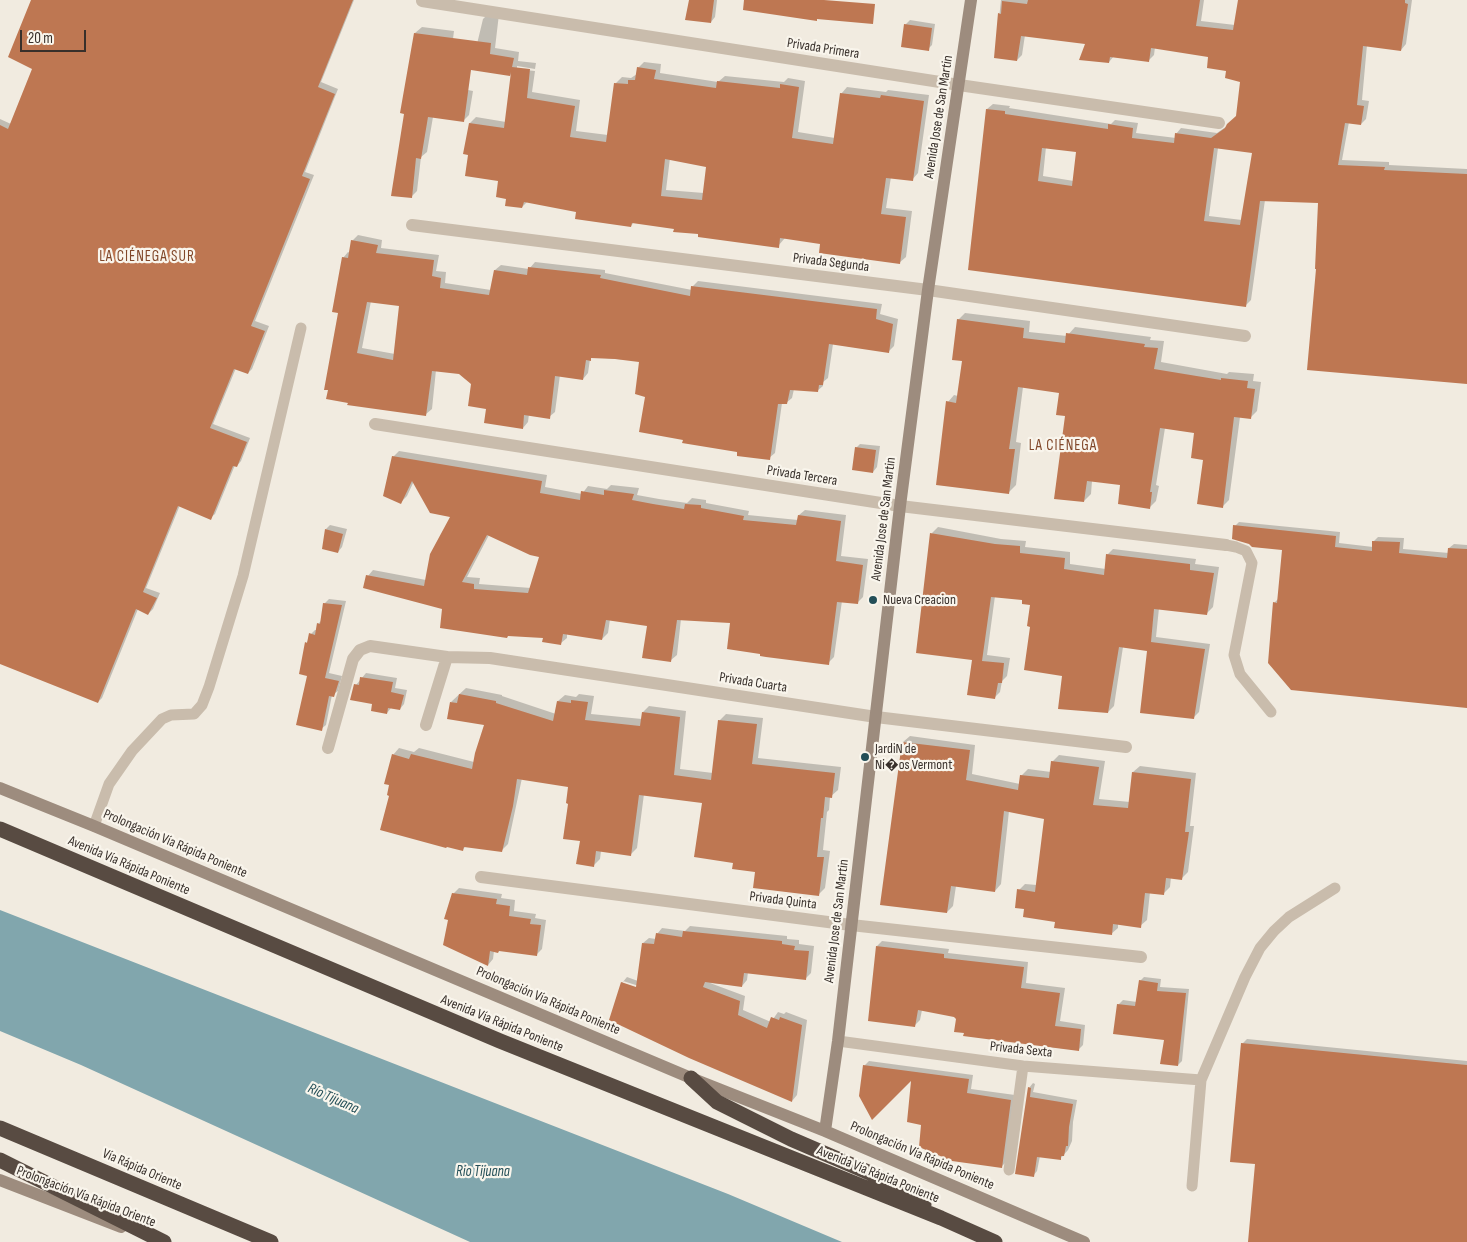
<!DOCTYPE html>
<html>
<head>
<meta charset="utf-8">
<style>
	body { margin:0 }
	#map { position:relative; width:1467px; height:1242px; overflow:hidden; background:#f1ebe0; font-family:"Sofia Sans Condensed",sans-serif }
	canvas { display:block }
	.scale { position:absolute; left:20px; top:30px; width:66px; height:22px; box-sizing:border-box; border:2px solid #38302b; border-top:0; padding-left:6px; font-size:15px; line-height:18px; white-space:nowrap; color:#38302b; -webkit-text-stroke:4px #f9f5ec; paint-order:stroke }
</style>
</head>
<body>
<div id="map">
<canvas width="1467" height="1242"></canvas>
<div class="scale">20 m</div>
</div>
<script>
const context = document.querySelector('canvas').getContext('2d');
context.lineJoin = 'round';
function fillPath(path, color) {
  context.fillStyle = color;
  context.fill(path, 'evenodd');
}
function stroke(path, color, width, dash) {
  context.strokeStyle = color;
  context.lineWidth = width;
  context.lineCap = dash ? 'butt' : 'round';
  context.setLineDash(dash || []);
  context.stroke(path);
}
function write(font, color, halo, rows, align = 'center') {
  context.font = font + ' "Sofia Sans Condensed",sans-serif';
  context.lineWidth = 4.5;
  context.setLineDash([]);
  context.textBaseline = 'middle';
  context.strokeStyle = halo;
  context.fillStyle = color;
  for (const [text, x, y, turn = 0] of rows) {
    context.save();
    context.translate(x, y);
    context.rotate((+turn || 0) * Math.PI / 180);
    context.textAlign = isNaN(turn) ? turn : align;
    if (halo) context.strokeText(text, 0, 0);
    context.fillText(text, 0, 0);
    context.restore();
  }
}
const water = new Path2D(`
	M0,910L728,1194L842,1242H470L81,1065L0,1031Z`);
const shadow = new Path2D(`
	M33,0H354L321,82L338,89L305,172L314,175L255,321L269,326L252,369L248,373L236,368L213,424L250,438L241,461L237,466L235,465L215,514L210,518L180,505L146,588L160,593L153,609L148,614L138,609L102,698L98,702L0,663V119L11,124L34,68Z
	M690,0H717L715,17L711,22Z
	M1001,0H1204L1201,21L1235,25L1239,0H1412L1406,44L1401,50L1367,45L1362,100L1369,101L1366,119L1361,124L1349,122L1342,160L1389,162V165L1467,169V383L1317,268L1319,202L1265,200L1251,300L1246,305L970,269L987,109L993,104L1010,106L1009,108L1111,124L1115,120L1138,123L1136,133L1176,138V134L1181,128L1217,133L1227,126L1237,116L1242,81L1209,56L1155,47L1154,55L1149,60L1114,56L1109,62L1086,43L1025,35L1022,55L1017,60L995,57ZM1046,147L1077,151L1074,181L1043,176ZM1218,148L1253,152L1242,220L1209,216Z
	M489,13L499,14L495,48L519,52L518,61L536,63L535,69L517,66V69L535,71L532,92L580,100L576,131L608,135L616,83L622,77L631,78L637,74L638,68L644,62L661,64L660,73L718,82L725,76L784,82L788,78L805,81L798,132L835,138L841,94L847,87L886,92L888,90L929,95L918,173L912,180L891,177L886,208L912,211L906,257L899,263L822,243L785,238L778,246L700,233L675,227L634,222L631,226L578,211L528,201L522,207L507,198L499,180L470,154V123L476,117L506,122L512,72L510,75L471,69L483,19ZM670,158L708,166L704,193L666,190Z
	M910,20L935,24L932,45L928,49L905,25Z
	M422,27L454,31L447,86L473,91L469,115L463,121L433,117L427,152L421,157L417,191L411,197L406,113L402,112L415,33Z
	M358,235L382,240L381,248L439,255L436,271L446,272L445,283L491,290L495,270L501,265L529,269L535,262L605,270V273L692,290V287L698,281L882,304L880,314L898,319L894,346L888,352L833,344L828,378L823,382V386L817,391L794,389L792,398L786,403H782L775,453L769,458L684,439L647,396L640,361L593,357L590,359L588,373L583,379L560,375L555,412L549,417L529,414L528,422L523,428L487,408L472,384L459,373L436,370L432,409L426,414L349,404L339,312L343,258L348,252L350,253L352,241ZM371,301L401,305L395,354L362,348Z
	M965,313L1030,321L1029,332L1067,336L1075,327L1151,337L1150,340L1164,341L1161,362L1227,374L1229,372L1254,374L1253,381L1261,382L1257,411L1250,418L1240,417L1229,500L1222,507L1196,431L1165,428L1156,485L1159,486L1156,501L1149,508L1121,484L1092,481L1091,494L1084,501L1060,391L1023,387L1016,442L1021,443L1016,485L1009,492L948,402L954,395L958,396L963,360L958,320Z
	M860,444L880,446L877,467L873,472L856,448Z
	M399,451L547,475L545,487L582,494L588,486L607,489L611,485L639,488L637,495L659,499L687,503L692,498L706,500V503L749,511L748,515L798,520L799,515L805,510L846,515L841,556L868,559L863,597L857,603L842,601L834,657L828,663L732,622L681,619L677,655L671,660L648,625L610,619L608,633L602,639L567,634V638L561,643L444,608L368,576L373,570L426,580L452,516L414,481L407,496L401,502L393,457ZM489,535L540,556L531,588L479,584L480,578L467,577Z
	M1239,522L1340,532L1339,543L1373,547L1374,541L1378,537L1404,538L1403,549L1449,553V548L1454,544L1467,545V706L1274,603L1279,598L1284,548L1235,526Z
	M330,525L347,529L342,547L338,552L326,529Z
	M938,527L1001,539L1026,541L1025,547L1070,552V564L1106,569L1107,555L1113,549L1196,559L1195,564L1219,567L1213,607L1207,613L1159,608L1156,637L1210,644L1199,712L1193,718L1149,650L1123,647L1114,706L1108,712L1063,675L1031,604L1023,599L995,596L987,655L1010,658L1007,676L1002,681L1000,692L994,698L974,659L932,533Z
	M329,599L346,601L329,673L342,676L338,691L332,695L326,725L321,729L309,675L306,643L309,640L311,634L315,630H317L318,624L322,620L324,604Z
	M366,673L397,678L395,688L407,690L404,704L400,709L391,708L387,713L373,703L356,685Z
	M466,688L502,695V696L556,714L558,701L565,695L576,697L579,694L594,696L591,714L642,719L643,712L649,706L686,711L680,769L713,773L720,720L726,714L763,718L758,758L841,767L838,790L830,797L829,810L827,812L823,850L830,851L825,888L818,895L735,862L703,802L644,794L637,848L631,854L601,851L600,859L594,865L581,840L570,803V786L522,778L508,844L502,850L466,846L462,850L391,795L393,755L399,748L414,752L419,748L474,762L485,724L451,702Z
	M910,736L975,745L972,774L1020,784L1021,776L1028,769L1051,772L1052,762L1059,755L1105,761L1099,799L1130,802L1133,772L1140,766L1196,773L1190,826H1194L1188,872L1182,878L1171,877L1170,887L1164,893L1150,892L1147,920L1140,926L1118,924V928L1111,934L1056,921L1026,908L1019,890L1025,884L1037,885L1045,818L1009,811L1001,884L995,891L956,886L953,906L947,912L882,904L903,742Z
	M459,888L502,894L501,898L515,900L514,911L536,914L535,918L546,920L542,949L537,954L500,950L494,951L493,959L488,965L453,894Z
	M690,926L787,936V939L799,940V944L814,946L811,973L805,979L748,972L747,980L742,986L710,983L745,996L743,1010L771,1022L778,1012L784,1014L786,1012L807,1020L797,1095L792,1101L610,1019L622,983L627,977L638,981L643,943L649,938L656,939L657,934L662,928L685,931ZM623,981L642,987L641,990L623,984Z
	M882,941L949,949L948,953L1028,962L1026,983L1065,988L1060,1021L1085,1025L1083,1045L1078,1050L1040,1046V1044L957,1019L955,1015L922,1010L920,1020L915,1025L877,946Z
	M1144,977L1161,979L1160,987L1189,989L1182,1061L1178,1065L1165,1039L1118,1005L1123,1000L1137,1002L1140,981Z
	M1247,1039L1467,1061V1242H1249L1257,1163L1242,1044Z
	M869,1061L973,1075L971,1089L1015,1095L1006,1162L1001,1167L923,1124L912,1078L864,1066Z
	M1033,1083L1035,1084L1033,1092L1077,1100L1073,1122L1072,1141L1068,1150L1060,1159L1040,1156L1037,1171L1033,1176L1029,1088Z`);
const building = new Path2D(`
	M31,0H353L318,87L335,94L302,176L310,179L251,326L265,331L248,374L234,369L210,428L247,442L237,467L233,466L211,520L178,506L143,592L157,598L148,615L136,609L98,703L0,664V125L8,129L32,69L8,57Z
	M689,0H714L711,23L685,20Z
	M744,0H824L875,4L873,24L817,19V21L743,10Z
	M1028,0H1200L1196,26L1233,30L1238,0H1405V3L1408,4L1401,51L1363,46L1357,105L1364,106L1361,125L1345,123L1338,165L1385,167L1384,170L1467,174V384L1307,370L1316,269H1315L1318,203L1260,201L1246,307L968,270L986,109L1005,111V114L1108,129V124L1133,128L1132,138L1174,143L1175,133L1211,138L1225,128L1227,124L1236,116L1240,82L1225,78L1226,71L1207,68L1208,57L1151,48L1149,62L1110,57L1109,63L1079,60L1085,44L1021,36L1017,61L994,58L998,13L1001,14L1002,1L1027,4ZM1042,148L1076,152L1072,186L1038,181ZM1214,148L1252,153L1240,225L1204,221Z
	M904,24L932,28L929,51L901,47Z
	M414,33L491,43L490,54L514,58L512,67L530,69L527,98L575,106L570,137L606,142L614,83L628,84V80H635L637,67L656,70L654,79L716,88L717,81L780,88V84L799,87L792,138L833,144L840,93L880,98L881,95L924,101L913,181L886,178L881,214L906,217L900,264L819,253L820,244L780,238L779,248L698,237V234L673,232L674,229L632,223L631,227L575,219L576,212L524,202L522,208L505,206L506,199L496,197L498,181L465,176L468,155L463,154L469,123L504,128L511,72L510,76L471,70L464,122L428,117L421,159L416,158L412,198L391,196L404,114L400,113ZM665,159L706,167L702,200L661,196Z
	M351,240L378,245L376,253L434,260L432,276L441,278L440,288L489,295L494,270L527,275L528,267L601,275L600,278L690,296L691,286L877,309L876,319L893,324L889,353L829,344L823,385H819L818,392L790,390L787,404H778L770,460L737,456V452L682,443L683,440L639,432L645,397L635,394L639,362L615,359L591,358V361L586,360L583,380L555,376L550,419L524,415L523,429L484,423L486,409L468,406L471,384L459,374L432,371L426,416L347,405L348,403L326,399L328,390H324L338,313L332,312L342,257L348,258ZM367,302L399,306L393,360L357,353Z
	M957,319L1024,328L1023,338L1065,343L1066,333L1145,344L1144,347L1158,348L1154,369L1221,380V378L1248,381L1247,388L1255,389L1251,419L1234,417L1223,508L1197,504L1203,460L1191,458L1194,433L1160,428L1150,492H1152L1150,509L1118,504L1120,485L1087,481L1084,502L1054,499L1065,416L1056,415L1059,393L1018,387L1009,449H1015L1009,494L936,485L946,401L956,403L962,361L952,360Z
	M855,447L876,450L873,473L852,470Z
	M392,456L542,481L540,493L580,500L581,491L604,495V490L634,494L632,500L653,504L684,509L685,504L701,505V508L744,516L743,520L796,525L798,515L841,521L836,561L863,565L858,604L837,602L829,665L766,657L760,656V654L727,649L730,623L677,620L671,662L642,658L647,626L606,620L602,640L563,634L561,645L542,642L543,638L508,636L507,638L440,628L442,609L363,588L366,575L424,586L430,554L450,517L430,513L412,481L401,504L383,496ZM487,535L530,555L539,557L528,593L474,589V584L462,582Z
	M1233,525L1336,536L1335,547L1372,551V541L1400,542L1399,553L1447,558L1448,548L1467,549V708L1291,690L1268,663L1273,602L1277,603L1282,550L1252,547L1249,544L1232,539Z
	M325,529L343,534L338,553L322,549Z
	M930,533L995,544L1020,546V553L1065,558L1064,569L1104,575L1106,554L1190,564V570L1214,573L1207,615L1154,609L1151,642L1205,649L1194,719L1140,713L1147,651L1119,647L1108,713L1058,709L1062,676L1024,670L1030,627L1027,626L1030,605L1022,604V600L991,597L982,661L1004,663L1002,683H998L995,699L967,695L972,660L916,653Z
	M323,603L342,605L325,678L339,681L334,697L329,696L322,731L296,725L307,676L299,674L305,642L307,643L309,633L315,635L317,623L320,624Z
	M360,677L393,682L391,692L404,695L400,710L388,708L387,714L371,711L372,704L350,700L354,684L359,685Z
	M459,694L496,701V703L553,721L557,701L571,703V700L588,702L585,720L640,726L642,712L680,717L674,775L711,780L718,720L757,724L752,764L835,773L832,798L825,797L823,818H821L817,857H824L819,896L753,888L755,872L732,869L733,863L694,857L702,803L639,795L631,856L596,851L594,867L576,864L580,841L563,839L568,804L566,803L568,787L517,779L513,806L502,852L464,847L463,851L447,847L446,848L380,830L389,796L387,795L389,785L384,784L392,754L409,759L411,754L472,769L475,753L484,725L447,719L450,702L457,703Z
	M902,742L970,750L966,780L1018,790L1020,775L1049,778L1051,761L1099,767L1093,805L1128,808L1132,772L1191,779L1185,832H1189L1182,880L1166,878L1164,895L1145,893L1141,928L1113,924L1112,935L1054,928L1055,922L1023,917L1024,909L1015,908L1017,889L1035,892L1044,819L1004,811L995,892L951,886L947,913L880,905Z
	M452,893L497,899L496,904L510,906L509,916L531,919L530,924L541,925L537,956L499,951L498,953L490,951L488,966L443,945L448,920L444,919Z
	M683,931L782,941V944L795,946L794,950L809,951L806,980L744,973L742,987L705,982L703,987L740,1001L738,1015L767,1028L771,1017L779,1020L780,1017L802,1025L792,1102L689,1058L609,1020L621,982L636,987L642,943L654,944L656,933L682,937Z
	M876,946L944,954V958L1024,967L1021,988L1060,993L1055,1026L1081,1029L1079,1051L963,1036L964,1033L954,1032L956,1019L954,1017L918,1010L915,1027L868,1021Z
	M1139,980L1158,983L1157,991L1186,993L1178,1066L1160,1064L1164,1040L1113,1034L1117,1004L1135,1006Z
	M1241,1043L1467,1065V1242H1248L1255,1164L1230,1162Z
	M863,1065L969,1079L967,1093L1011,1100L1002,1168L952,1161L919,1147L921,1125L907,1122L911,1081L872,1120L859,1096Z
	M1028,1087L1031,1088L1030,1097L1073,1104L1069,1127L1068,1146H1066L1064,1156H1061V1160L1037,1157L1034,1177L1015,1174Z`);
const lane = new Path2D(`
	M1226,545L1236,547L1246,551L1252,563L1234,655L1240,674L1271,712
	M94,826L109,784L132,751L162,719L171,715L194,714L202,705L209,687L243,576L301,328
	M838,1041L1023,1066L1201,1080
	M1009,1170L1023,1066
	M1192,1186L1201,1080L1245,977L1260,948L1274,931L1289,917L1335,888`);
const street = new Path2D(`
	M422,1L959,85L1219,123
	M412,225L928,290L1245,336
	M375,424L900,506L1226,545
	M426,725L447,657L490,658L876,717L1126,747
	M328,748L353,659L360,650L370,646L447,657
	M481,877L851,925L1141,957`);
const secondary = new Path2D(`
	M0,788L94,826L691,1078L825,1131L1084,1242
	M825,1131L838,1041L900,506L928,290L971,0
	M0,1180L121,1227`);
const highway = new Path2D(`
	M0,829L500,1041L941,1218L995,1242
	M691,1078L717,1102L791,1139L870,1173L904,1191L924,1205
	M0,1128L271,1242
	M0,1160L164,1242`);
const markers = [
	[873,600,5,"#234e57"],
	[865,757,5,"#234e57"]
];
const streetNames = [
	["Privada Primera",823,49,9],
	["Avenida Jose de San Martin",939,117,-81],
	["Privada Segunda",831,263,7],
	["Privada Tercera",802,476,9],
	["Avenida Jose de San Martin",884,519,-83],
	["Privada Cuarta",753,683,9],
	["Prolongación Vía Rápida Poniente",175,844,23],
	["Avenida Vía Rápida Poniente",129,866,23],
	["Privada Quinta",783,901,7],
	["Avenida Jose de San Martin",837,921,-83],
	["Prolongación Vía Rápida Poniente",548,1001,23],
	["Avenida Vía Rápida Poniente",502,1024,22],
	["Privada Sexta",1021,1050,6],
	["Prolongación Vía Rápida Poniente",922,1156,23],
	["Vía Rápida Oriente",142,1170,23],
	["Avenida Vía Rápida Poniente",878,1175,22],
	["Prolongación Vía Rápida Oriente",86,1197,21]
];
const poiNames = [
	["Nueva Creacion",883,600],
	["JardiN de",875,749],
	["Ni�os Vermont",875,765]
];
const neighbourhoodNames = [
	["LA CIÉNEGA SUR",147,257],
	["LA CIÉNEGA",1063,446]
];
const waterNames = [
	["Río Tijuana",333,1099,24],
	["Rio Tijuana",483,1172]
];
fillPath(water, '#81a6ad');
fillPath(shadow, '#0003');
fillPath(building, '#be7752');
stroke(lane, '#c9bcac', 11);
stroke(street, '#c9bcac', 12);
stroke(secondary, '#9d8c7e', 12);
stroke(highway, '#584b42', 15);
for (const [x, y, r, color] of markers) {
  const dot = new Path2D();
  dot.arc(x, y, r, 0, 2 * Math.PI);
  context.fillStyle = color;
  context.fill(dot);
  stroke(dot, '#f9f5ec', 2);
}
write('14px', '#38302b', '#f9f5ec', streetNames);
write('14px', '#38302b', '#f9f5ec', poiNames, 'left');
context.letterSpacing = '1px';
write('15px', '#814729', '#f9f5ec', neighbourhoodNames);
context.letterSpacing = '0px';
write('italic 15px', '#234e57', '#f9f5ec', waterNames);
</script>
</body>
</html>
